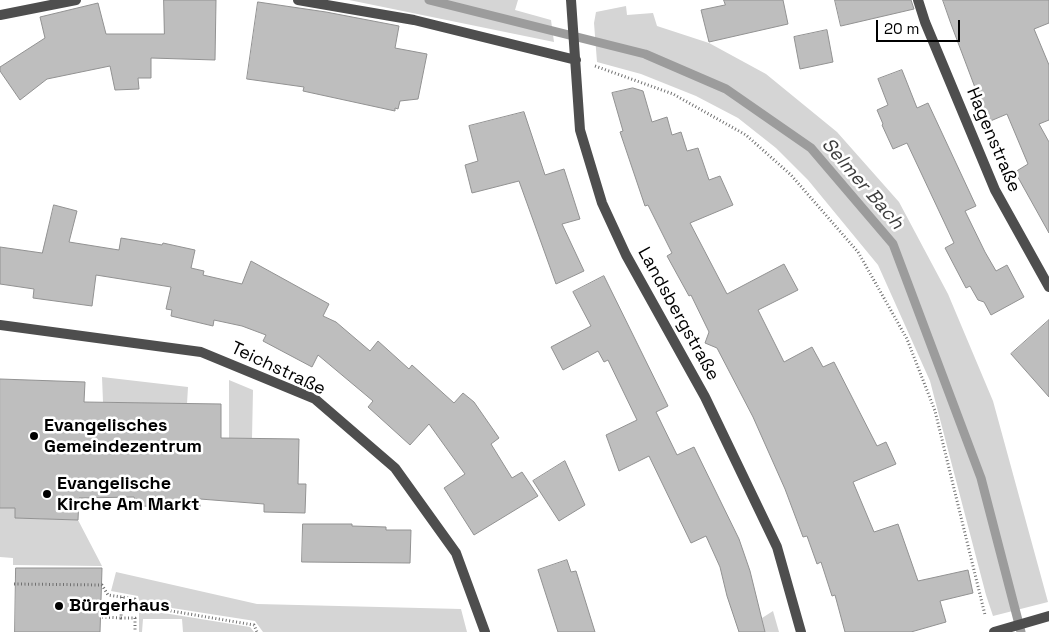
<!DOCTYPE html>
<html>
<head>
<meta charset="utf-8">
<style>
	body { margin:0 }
	#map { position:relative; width:1049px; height:632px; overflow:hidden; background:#fff; font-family:"Space Grotesk",sans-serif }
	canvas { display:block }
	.scale { position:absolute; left:876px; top:20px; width:84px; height:22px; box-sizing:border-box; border:2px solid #000; border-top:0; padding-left:6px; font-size:15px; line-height:18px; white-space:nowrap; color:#000; -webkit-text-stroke:4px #fff; paint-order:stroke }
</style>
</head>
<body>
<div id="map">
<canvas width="1049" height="632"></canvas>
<div class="scale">20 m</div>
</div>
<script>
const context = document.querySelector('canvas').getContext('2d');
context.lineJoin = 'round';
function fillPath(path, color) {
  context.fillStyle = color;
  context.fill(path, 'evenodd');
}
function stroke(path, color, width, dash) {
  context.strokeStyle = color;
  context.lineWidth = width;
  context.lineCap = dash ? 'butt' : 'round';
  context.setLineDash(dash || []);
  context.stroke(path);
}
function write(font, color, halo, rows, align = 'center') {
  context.font = font + ' "Space Grotesk",sans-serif';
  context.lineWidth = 5;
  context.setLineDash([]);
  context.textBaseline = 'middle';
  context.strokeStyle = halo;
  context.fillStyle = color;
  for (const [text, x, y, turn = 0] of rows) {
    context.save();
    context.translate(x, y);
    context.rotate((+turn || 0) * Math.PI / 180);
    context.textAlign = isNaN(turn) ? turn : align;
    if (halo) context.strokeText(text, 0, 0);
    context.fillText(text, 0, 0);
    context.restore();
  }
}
const green = new Path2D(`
	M349,0H518L515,10L551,20L554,42Z
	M626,6L627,15L653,13L657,26L709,43L766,74L837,132L899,202L948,294L993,401L1048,602L993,616L986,595L930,381L878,265L808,180L776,148L738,118L696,96L641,74L597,62L594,23L596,12Z
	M102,377L188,387L187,404L103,402Z
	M229,380L253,390L252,438H229Z
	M0,508H15V518L78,520L102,566L13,565V558L0,557Z
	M116,572L257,604L461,609L467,632H263L255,621L140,603L138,596L111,591Z
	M139,609L250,627L254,632H183L182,619H143L142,632H139Z
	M773,611L779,632H765L762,618Z`);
const stream = new Path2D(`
	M429,0L645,54L726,89L811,148L893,244L981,478L1021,632`);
const building = new Path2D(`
	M164,0H216L215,60L151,58V78H138L139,89L115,90L110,66L47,79L20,100L0,71V67L45,38L40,17L98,3L106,34H164Z
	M724,0H783L788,24L709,42L701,10L725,5Z
	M835,0H911L914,9L841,26Z
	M943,0H1049V23L1034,29L1049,65V120L1039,124L1049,142V233L1015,172L1028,164L1007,114L988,122L951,24Z
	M258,2L326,12L399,26L395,48L427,54L418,99L400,101L398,109L395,108V111L303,91L304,87L247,79Z
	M827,30L833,62L800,69L794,37Z
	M902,70L917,108L928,103L976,206L965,211L985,252L996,271L1007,265L1024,297L991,315L984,302L978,300L970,286L966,288L945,248L954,243L907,143L893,149L882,125L883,124L877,110L888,105L878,79Z
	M633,88L643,91L652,122L667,117L672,135L681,132L687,151L698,148L709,180L720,176L733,205L690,223L727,294L784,264L798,290L758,310L784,362L812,347L823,367L834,362L877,446L886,442L896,464L853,482L874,532L898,524L918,581L968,570L973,593L940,601L946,622L911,632H845L835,595L832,596L821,562L817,564L807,536L803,537L785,489L753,417L717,348L705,343L709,332L691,295L689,296L667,256L672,253L648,205L645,206L620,132L623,131L612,93Z
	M524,112L545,175L564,169L580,219L562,224L584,271L556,284L519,181L472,193L465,165L478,161L469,126Z
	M54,205L77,211L69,242L119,250L121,238L162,245L163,243L195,250L191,268L204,271L203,275L242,284L251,261L329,304L323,316L336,322L370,351L378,341L409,369L412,365L454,403L463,393L474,402L499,438L491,444L512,478L522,472L538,496L474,535L444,488L465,474L429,424L410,445L368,407L373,401L318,355L312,367L263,341L266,335L242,326L214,320L213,326L171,316L172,310L166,309L171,287L96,275L92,306L33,298L34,289L0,284V247L42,253Z
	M604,276L668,406L656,412L677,455L694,447L739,539L750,571L765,632H739L727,596L720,567L706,536L691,543L649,456L619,471L606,435L637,420L608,360L604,362L598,351L563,370L551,347L591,326L573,292Z
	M1049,320V397L1011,354Z
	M0,379L85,382L84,402L221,404V438L299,439L298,484H306L305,513L264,512V504L200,499V507L137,506L134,497L79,498L78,520L15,518V508H0Z
	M565,461L585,505L559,521L533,481Z
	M303,524H352V526L386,527V530H411L410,563L302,562Z
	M567,560L571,572L576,571L595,632H558L538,570Z
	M16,568H102L100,632H15Z`);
const path = new Path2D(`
	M595,66L673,94L746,135L791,175L858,252L907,339L935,411L985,615
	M14,584L102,585L108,595L135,599L136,605L254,625L257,632
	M122,597L121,618H135V632
	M102,617L121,618`);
const minor = new Path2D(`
	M298,0L414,20L576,60
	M571,0L580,130L602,203L626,255L705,397L777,547L801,632
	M918,0L925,22L995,190L1049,287
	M0,15L76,0
	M0,325L201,352L315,399L395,468L456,553L485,632
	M994,632L1049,616`);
const markers = [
	[34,436,5,"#000"],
	[47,494,5,"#000"],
	[59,606,5,"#000"]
];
const streetNames = [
	["Hagenstraße",993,140,67],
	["Landsbergstraße",678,314,61],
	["Teichstraße",278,369,25]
];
const poiNames = [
	["Evangelisches",44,426],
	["Gemeindezentrum",44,447],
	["Evangelische",57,484],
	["Kirche Am Markt",57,505],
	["Bürgerhaus",69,606]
];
const waterNames = [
	["Selmer Bach",862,184,49]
];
fillPath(green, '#d5d5d5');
stroke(stream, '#9c9c9c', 9);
fillPath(building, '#bebebe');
stroke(building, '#929292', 1);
stroke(path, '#707070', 3, [1, 2.5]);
stroke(minor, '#4e4e4e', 10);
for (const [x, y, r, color] of markers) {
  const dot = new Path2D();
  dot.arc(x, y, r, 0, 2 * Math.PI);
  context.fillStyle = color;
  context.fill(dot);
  stroke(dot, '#fff', 2);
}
write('18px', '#000', '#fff', streetNames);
write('bold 18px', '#000', '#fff', poiNames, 'left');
write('italic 19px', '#3d3d3d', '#fff', waterNames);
</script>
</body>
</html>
